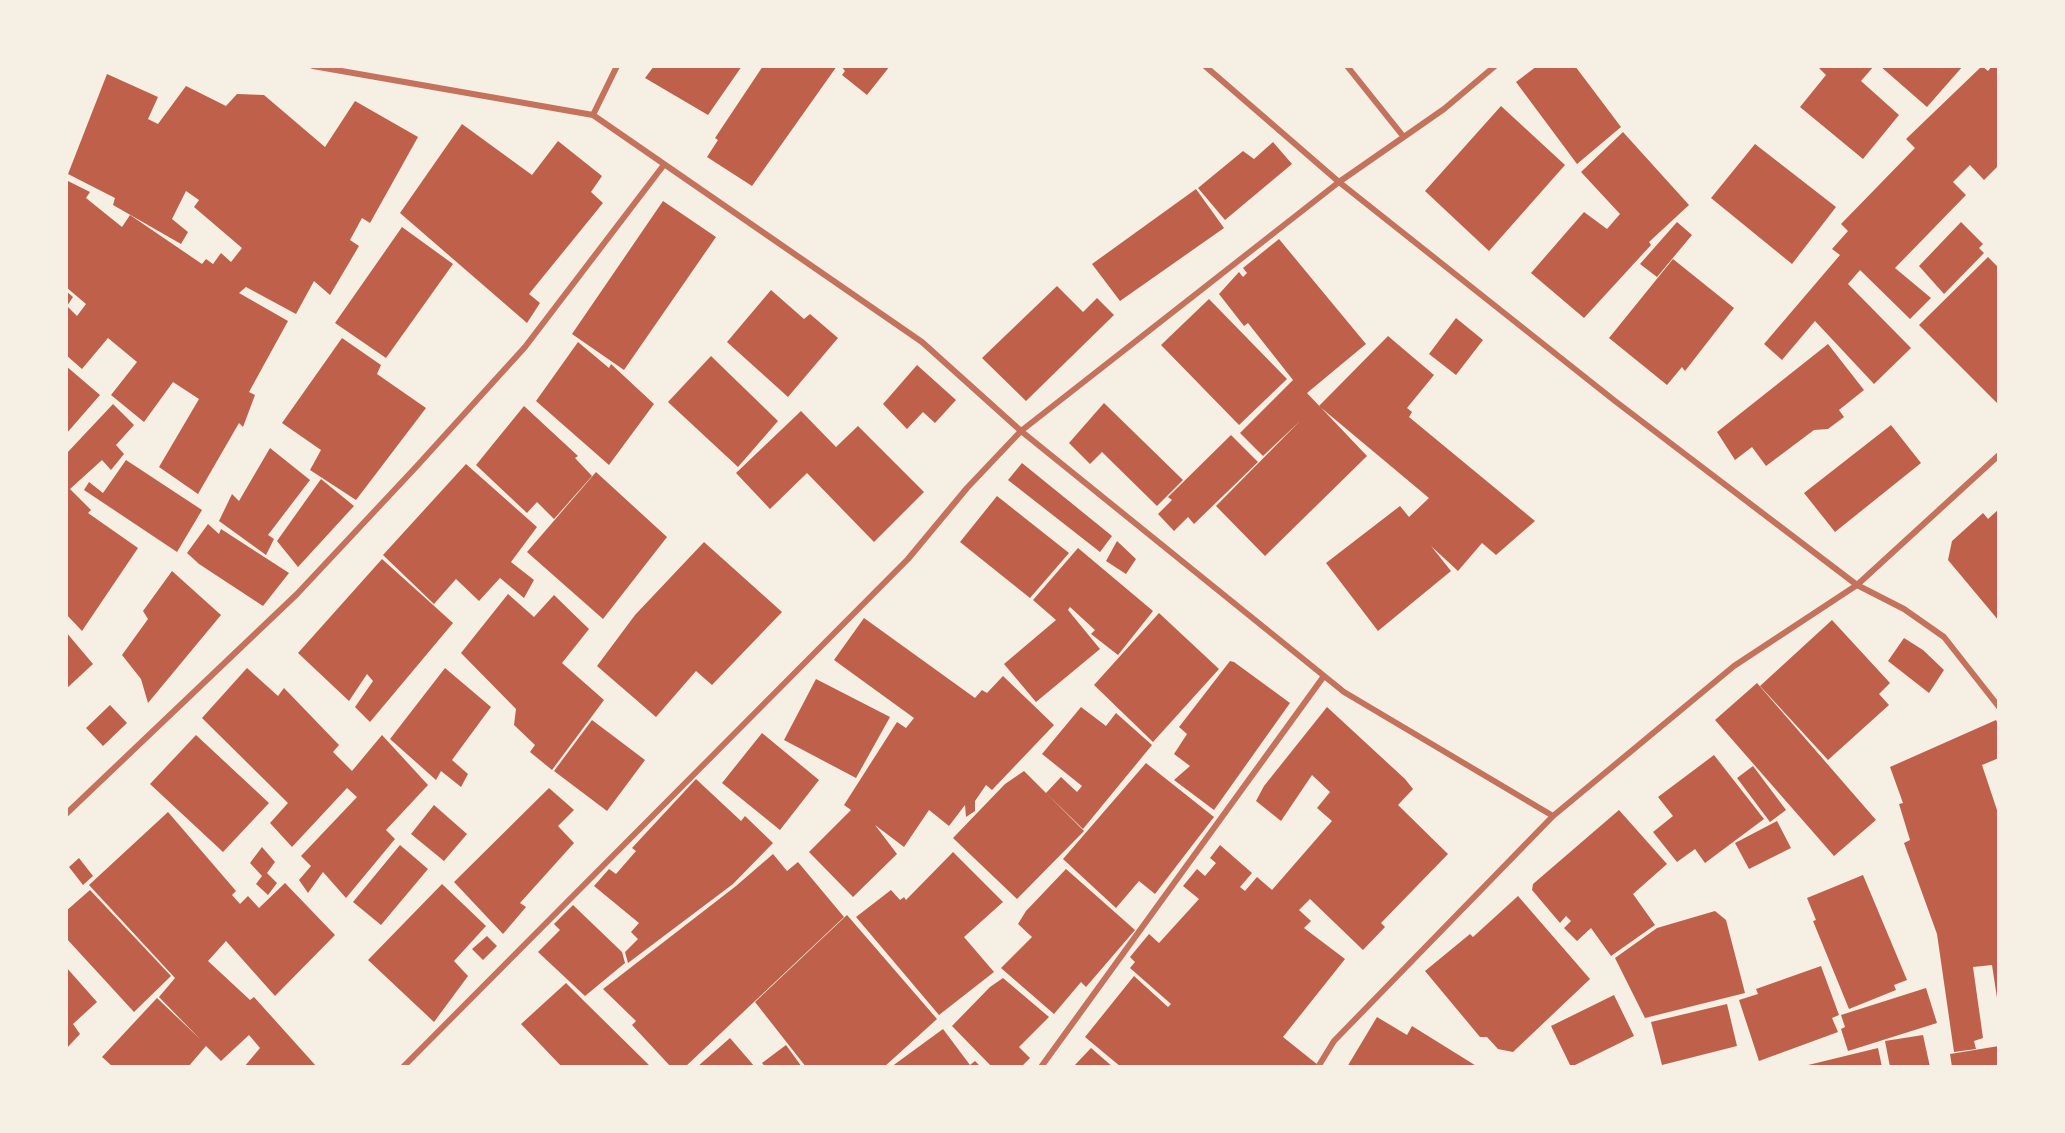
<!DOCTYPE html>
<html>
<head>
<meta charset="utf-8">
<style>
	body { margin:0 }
	#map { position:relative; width:2065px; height:1133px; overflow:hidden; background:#f6efe4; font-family:Barlow,sans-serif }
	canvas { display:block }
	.frame { position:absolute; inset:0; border:68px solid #f6efe4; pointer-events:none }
</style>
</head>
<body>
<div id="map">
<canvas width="2065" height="1133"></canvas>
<div class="frame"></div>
</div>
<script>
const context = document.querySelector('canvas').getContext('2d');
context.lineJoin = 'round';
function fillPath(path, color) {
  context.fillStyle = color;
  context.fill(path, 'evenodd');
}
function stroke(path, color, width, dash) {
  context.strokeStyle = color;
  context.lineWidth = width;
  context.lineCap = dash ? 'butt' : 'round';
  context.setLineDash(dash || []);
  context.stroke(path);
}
const building = new Path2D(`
	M654,66H742L708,115L645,78Z
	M763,66H837L752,186L707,157L718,140L715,138Z
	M841,66H890L867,95L842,75L845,71Z
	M1537,66H1575L1621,127L1577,164L1516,82Z
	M1820,66H1874L1861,81L1899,115L1863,159L1800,107L1826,75L1819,68Z
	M1880,66H1963L1927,107Z
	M1982,66L1988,71L1992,66H1999V165L1984,180L1970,165L1953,182L1966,195L1895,268L1931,298L1910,319L1860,270L1848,284L1911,348L1874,384L1815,321L1782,360L1764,344L1840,255L1832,249L1848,231L1841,224L1915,148L1906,139Z
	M107,74L158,97L148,119L158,124L186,86L226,106L237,94L264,95L325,147L355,101L418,137L370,223L362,218L350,240L359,246L330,295L314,281L296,314L246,287L239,293L288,321L249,392L255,395L243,427L239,423L198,494L159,467L199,399L173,382L144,422L111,395L137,362L108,338L82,369L66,355V291L73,297L67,306L77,316L86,304L66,287V180L90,192L86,198L122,227L130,215L202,264L206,259L213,264L221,253L231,262L242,248L194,207L199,200L186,191L172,219L188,232L181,244L113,205L115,198L68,174Z
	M1501,106L1565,165L1489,251L1425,191Z
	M462,124L532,175L558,141L602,176L591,192L603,203L529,294L540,303L527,323L400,213Z
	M1623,132L1689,205L1649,242L1651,245L1584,318L1531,273L1584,212L1607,229L1620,214L1581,172Z
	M1273,142L1292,164L1225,220L1198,188L1243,151L1254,159Z
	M1755,144L1836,207L1792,264L1711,198Z
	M1196,189L1224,228L1120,301L1092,264Z
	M663,201L716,237L624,370L572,334Z
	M1677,222L1692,235L1657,277L1640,264Z
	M1961,222L1983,244L1979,248L1984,253L1944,294L1919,266Z
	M402,227L453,264L386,358L335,323Z
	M1279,239L1366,344L1307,393L1367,456L1265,556L1216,506L1300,421L1263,456L1240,433L1293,380L1248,323L1244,326L1219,294L1239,272L1243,277L1247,273L1243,268Z
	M1988,257L1999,268V405L1919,325Z
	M1673,259L1734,308L1685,371L1682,367L1667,385L1609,338Z
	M1057,286L1083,312L1097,298L1114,315L1026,401L982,358Z
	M771,290L804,319L810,314L838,338L788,397L727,342Z
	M1209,299L1287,379L1239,425L1161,345Z
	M1456,318L1483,340L1456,375L1429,354Z
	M1388,336L1434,375L1407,408L1412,412L1409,417L1535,521L1496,555L1482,543L1458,571L1431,546L1451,571L1378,631L1326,563L1400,506L1409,517L1429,498L1319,406Z
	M342,338L381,365L377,374L426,408L356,500L310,470L321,450L282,423Z
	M578,342L609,368L611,364L654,404L609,465L536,401Z
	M1828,344L1864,390L1839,410L1844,417L1828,429L1814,430L1766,466L1752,447L1735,460L1717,432Z
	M711,356L778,421L738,467L668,402Z
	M917,365L956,400L935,423L923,412L907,429L883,404Z
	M66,366L100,395L66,434Z
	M1104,403L1183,480L1157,506L1102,452L1090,464L1069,443Z
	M113,404L134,425L116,445L124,454L111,470L102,460L70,489L91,510L88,513L138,548L82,631L66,614V454Z
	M524,406L578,456L575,458L592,476L554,519L537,502L527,513L476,465Z
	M801,411L836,447L858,426L924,492L874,542L807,473L770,509L736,473Z
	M1891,425L1921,463L1835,532L1804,493Z
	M1231,435L1258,462L1194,524L1188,517L1174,531L1158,514L1172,500L1168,497Z
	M270,448L310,480L268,535L274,539L266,555L219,521L232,494L239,501Z
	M126,460L202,510L177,552L84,490L89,482L103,493Z
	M1022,463L1112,536L1100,552L1008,480Z
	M466,464L537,527L511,562L534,580L524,598L500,578L479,601L456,579L434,604L383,555Z
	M596,472L667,537L603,619L527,552Z
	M321,479L354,506L298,567L277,541Z
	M997,496L1069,553L1030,598L960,542Z
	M1999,509V621L1948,560L1952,541L1983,513L1988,519Z
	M208,524L219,534L221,529L289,573L263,606L199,564L187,553Z
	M1117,541L1136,559L1126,574L1106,561Z
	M704,542L782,612L712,685L696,671L656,717L597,666L635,615Z
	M1078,548L1153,611L1118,655L1091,634L1095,630L1070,607L1068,610L1100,649L1036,702L1004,664L1056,620L1033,600Z
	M382,559L453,623L370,722L355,707L373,681L367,674L349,701L298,653Z
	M172,571L221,615L148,703L141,679L122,655L148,619L143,611Z
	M508,594L534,617L554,595L589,629L562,663L604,700L552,770L530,752L535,745L514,725L516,709L461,653Z
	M1159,613L1219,669L1153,742L1094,685Z
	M864,618L975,698L982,690L987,693L1003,676L1054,725L992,790L986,785L975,801V811L966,817L965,805L949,826L929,810L904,847L875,825L897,854L853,897L809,852L851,810L844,805L897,722L906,728L914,718L834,660Z
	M1832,620L1890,683L1879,694L1889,705L1828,760L1760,686Z
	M66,632L93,664L66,689Z
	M1904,638L1923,650L1944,670L1929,693L1888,661Z
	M1230,661L1234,662L1290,703L1214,810L1174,780L1190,766L1174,754L1187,734L1179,727Z
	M247,668L278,696L284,688L339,745L333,752L352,771L382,735L428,785L386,830L395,839L346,898L323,872L308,893L299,880L311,866L301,856L357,797L347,788L292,847L270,823L288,803L202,718Z
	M445,668L491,707L452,760L468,774L461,787L441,771L436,780L390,739Z
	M816,679L890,717L856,778L784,740Z
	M1757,683L1876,820L1834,856L1715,720Z
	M110,705L127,723L103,746L86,728Z
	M1081,707L1106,726L1116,713L1152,745L1083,829L1046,793L1061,777L1077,792L1082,786L1042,754Z
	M1327,707L1405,779L1413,789L1398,805L1448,854L1381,923L1385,927L1363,950L1310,899L1299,910L1311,921L1304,928L1345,959L1283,1037L1318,1065L1317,1067H1121L1085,1037L1134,976L1168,1007L1171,1004L1130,968L1135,962L1130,957L1149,934L1159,943L1199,899L1183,886L1197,869L1205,876L1216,863L1210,858L1220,845L1252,873L1240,887L1245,891L1257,877L1272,890L1332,821L1317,808L1330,792L1312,775L1281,821L1256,801L1264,786Z
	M592,720L645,760L607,811L554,771Z
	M1996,720L1999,726V758L1982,765L1999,816V1011L1992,965L1973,967L1983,1038L1974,1041L1976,1049L1954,1052L1937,934L1904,843L1910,840L1899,804L1903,803L1890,767Z
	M762,733L819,780L780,830L722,783Z
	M196,735L269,803L223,852L150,784Z
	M1714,755L1764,819L1705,863L1695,849L1677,862L1653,832L1673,816L1658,797Z
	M1146,763L1214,817L1155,894L1139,881L1116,908L1063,859Z
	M1753,766L1786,810L1770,822L1737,778Z
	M1024,771L1084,831L1017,899L953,838L1005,784Z
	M696,779L741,821L745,816L773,843L733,884L628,963L625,952L638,939L631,932L639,923L594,886L609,869L616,874L636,851L632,848Z
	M549,788L574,810L558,826L574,843L520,903L526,907L503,934L454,882Z
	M434,805L467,834L444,861L411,834Z
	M1619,810L1667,864L1633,894L1655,925L1611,956L1591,928L1577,941L1564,928L1571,921L1566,916L1560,923L1532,890L1533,884Z
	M168,812L236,891L232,895L240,904L248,896L259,908L285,883L335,935L275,996L226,941L208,961L250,1000L254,997L317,1067H244L260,1048L249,1035L221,1061L206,1046L188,1067H113L102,1057L157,998L200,1039L159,997L175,978L89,885Z
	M1777,821L1791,848L1749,869L1735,843Z
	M400,845L428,869L381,925L353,902Z
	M262,847L275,862L267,873L277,883L268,895L256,884L262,876L250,863Z
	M953,852L1003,902L964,937L994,972L939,1015L856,917L891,890L900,900L904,897L906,900Z
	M773,854L787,871L798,862L844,917L685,1067H671L632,1025L636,1021L603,989L736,886Z
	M79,858L93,876L83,885L69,867Z
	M1066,869L1135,930L1086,987L1081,982L1054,1014L1001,968L1032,937L1018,924L1026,911Z
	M1863,875L1907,980L1894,985L1896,990L1849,1009L1813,921L1816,920L1807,898Z
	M442,884L486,926L454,961L468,976L434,1022L368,960Z
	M90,890L171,976L134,1012L66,938V911Z
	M1518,896L1590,979L1513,1052L1498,1049L1487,1037H1480L1425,971L1470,934L1473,937Z
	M573,905L622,952L625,963L585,996L538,952L560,930L554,924Z
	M1715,911L1726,920L1745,993L1645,1018L1615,958L1657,928Z
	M847,915L937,1019L884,1067H806L755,1002Z
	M487,936L497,946L483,960L472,949Z
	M1821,966L1839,1015L1832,1018L1838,1032L1759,1061L1739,1000L1758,994L1756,989Z
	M66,967L97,1002L73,1024L80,1034L66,1049Z
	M1003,978L1049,1017L1019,1047L1030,1058L1021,1067H992L952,1026L990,987Z
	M566,983L585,1002L651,1067H562L521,1024Z
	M1926,988L1937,1023L1848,1051L1841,1029L1845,1027L1841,1015Z
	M1614,995L1634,1036L1571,1067L1551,1026Z
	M1727,1004L1737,1046L1662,1065L1651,1022Z
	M1377,1017L1407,1035L1412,1026L1478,1067H1347Z
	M943,1029L970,1065L975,1061L981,1067H891Z
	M1923,1035L1930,1067H1890L1885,1041Z
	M730,1038L755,1067H697Z
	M786,1045L802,1067H765L762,1063Z
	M1999,1046V1067H1952L1950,1054Z
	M1091,1048L1113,1067H1073Z
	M1878,1048L1882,1067H1804V1066Z`);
const minor = new Path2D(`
	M313,66L593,115L922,342L1021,431L1344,692L1553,816L1734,666L1857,585L1999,455
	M1205,66L1339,182L1615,401L1857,585L1904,609L1944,637L1999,707
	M1347,66L1403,136
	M593,115L617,66
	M66,814L297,594L416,467L525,347L663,166
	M403,1067L908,559L967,488L1021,431L1339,182L1444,109L1495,66
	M1041,1067L1324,676
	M1318,1067L1334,1041L1553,816`);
fillPath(building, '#bf614a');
stroke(minor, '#c5725c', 6);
</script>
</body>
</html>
